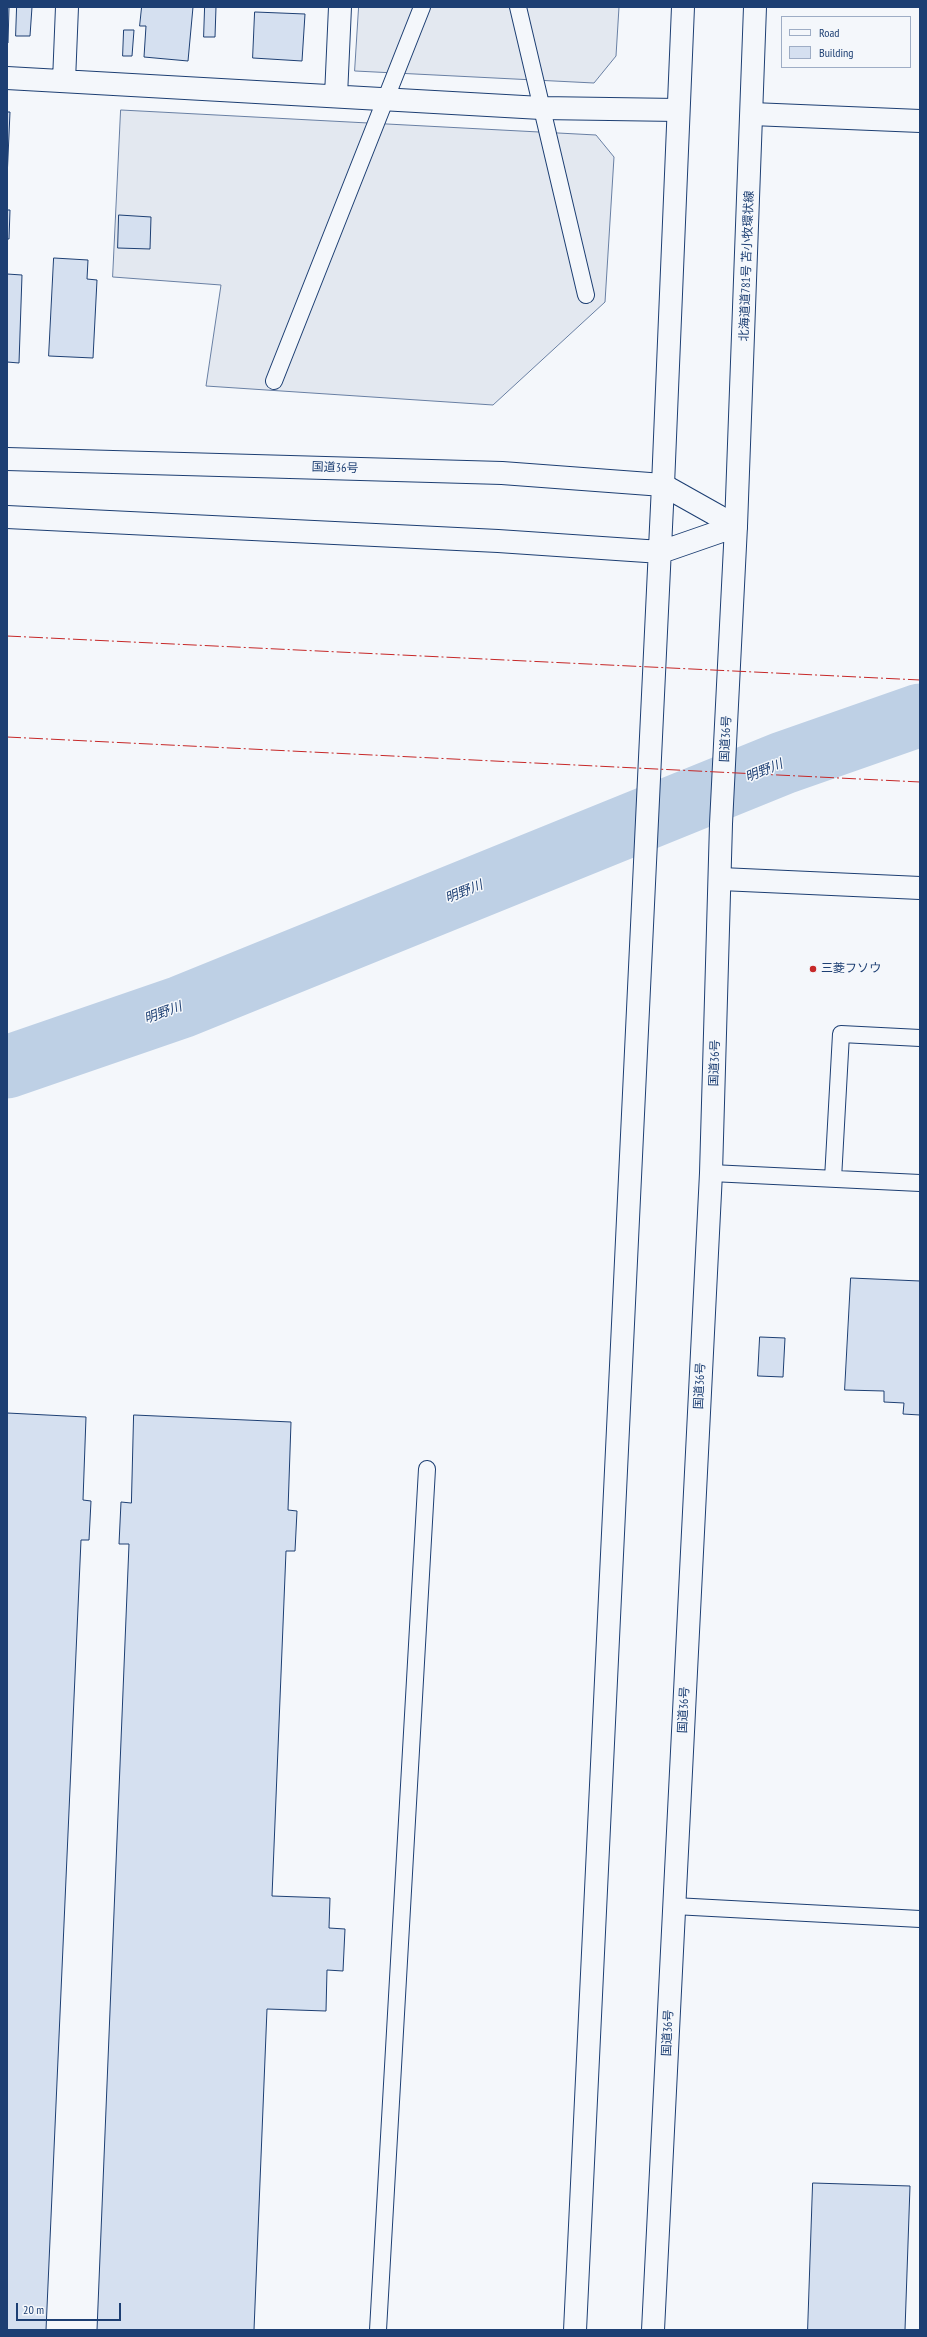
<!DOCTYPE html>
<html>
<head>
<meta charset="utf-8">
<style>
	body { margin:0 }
	#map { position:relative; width:927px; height:2337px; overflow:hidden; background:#f4f7fb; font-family:"PT Sans Narrow",sans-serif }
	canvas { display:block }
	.frame { position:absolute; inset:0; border:8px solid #1d3f73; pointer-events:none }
	.legend { position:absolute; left:781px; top:16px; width:130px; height:52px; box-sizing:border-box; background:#f4f7fb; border:1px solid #9eadc5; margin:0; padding:5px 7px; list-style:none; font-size:12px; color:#1d3f73 }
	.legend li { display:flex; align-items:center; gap:8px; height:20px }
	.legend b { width:20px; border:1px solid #9eadc5 }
	.scale { position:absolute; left:16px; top:2303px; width:105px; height:18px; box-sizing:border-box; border:2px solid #1d3f73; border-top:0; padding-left:5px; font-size:12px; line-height:14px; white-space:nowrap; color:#1d3f73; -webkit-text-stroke:3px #f4f7fb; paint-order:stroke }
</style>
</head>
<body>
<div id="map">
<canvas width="927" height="2337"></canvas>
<div class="frame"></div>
<ul class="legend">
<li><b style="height:5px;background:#f4f7fb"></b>Road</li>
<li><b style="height:11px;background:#d5e0f0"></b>Building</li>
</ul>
<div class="scale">20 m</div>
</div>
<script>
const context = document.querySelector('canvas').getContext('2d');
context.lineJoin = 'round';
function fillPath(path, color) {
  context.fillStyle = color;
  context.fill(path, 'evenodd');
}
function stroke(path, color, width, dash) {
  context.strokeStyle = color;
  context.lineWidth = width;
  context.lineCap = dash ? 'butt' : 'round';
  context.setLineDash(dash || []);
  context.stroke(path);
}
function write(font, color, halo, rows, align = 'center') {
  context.font = font + ' "PT Sans Narrow","Noto Sans JP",sans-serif';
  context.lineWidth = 3;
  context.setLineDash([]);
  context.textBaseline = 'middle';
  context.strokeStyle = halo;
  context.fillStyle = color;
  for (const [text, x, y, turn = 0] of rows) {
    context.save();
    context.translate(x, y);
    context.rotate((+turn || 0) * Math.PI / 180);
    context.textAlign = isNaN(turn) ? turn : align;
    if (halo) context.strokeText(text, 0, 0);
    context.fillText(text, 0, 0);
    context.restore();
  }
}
const parking = new Path2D(`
	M359,7H619L616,56L594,83L355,71Z
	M121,110L596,135L614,157L605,302L493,405L206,386L221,285L113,277Z`);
const river = new Path2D(`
	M7,1067L181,1007L783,763L920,715`);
const building = new Path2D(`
	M7,7H9L8,43L7,42Z
	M17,7H32L30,36H16Z
	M142,7H193L188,61L144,57L146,26H140Z
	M205,7H216L215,37H204Z
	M255,12L305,14L302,61L253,58Z
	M124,30H134L132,56H123Z
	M7,112H10L7,179Z
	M7,210H10L9,239H7Z
	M119,215L151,217L150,249L118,248Z
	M54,258L88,260L87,279L97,280L93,358L49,356Z
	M7,274L22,275L19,363L7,362Z
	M851,1278L920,1281V1415L903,1414L904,1403L884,1402V1391L845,1390Z
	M760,1337L785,1338L783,1377L758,1376Z
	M7,1413L86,1417L83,1500L91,1501L89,1540H81L46,2330H7Z
	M134,1415L291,1422L288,1510L297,1511L295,1551H286L272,1896L330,1898L329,1928L345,1929L343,1971L327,1970L326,2011L267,2009L254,2330H97L129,1544H119L121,1502L131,1503Z
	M813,2183L910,2186L905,2330H808Z`);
const lane = new Path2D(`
	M518,7L586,295
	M274,381L422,7
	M711,1173L920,1183
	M833,1179L841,1034L920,1038
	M674,1906L920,1919
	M378,2330L427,1469`);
const street = new Path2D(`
	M7,78L541,108L678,110
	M64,81L67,7
	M336,96L340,7
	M752,114L920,121
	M721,879L920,888`);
const secondary = new Path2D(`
	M663,485L683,7
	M736,526L755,7`);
const highway = new Path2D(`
	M7,459L502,473L663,485L736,526
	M7,517L498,541L661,552L736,526
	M575,2330L663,485
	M653,2330L711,1173L721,824L736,526`);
const power = new Path2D(`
	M7,636L920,680
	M7,737L920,782`);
const markers = [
	[813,969,4,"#c62828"]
];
const streetNames = [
	["北海道道781号 苫小牧環状線",747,266,-88],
	["国道36号",335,468,2],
	["国道36号",726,739,-87],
	["国道36号",715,1063,-88],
	["国道36号",700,1386,-87],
	["国道36号",684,1710,-87],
	["国道36号",668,2033,-87]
];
const poiNames = [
	["三菱フソウ",821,969]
];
const waterNames = [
	["明野川",764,771,-22],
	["明野川",464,892,-22],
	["明野川",163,1013,-20]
];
fillPath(parking, '#e3e8f0');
stroke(parking, '#687fa3', 1);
stroke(river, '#bed0e5', 63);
fillPath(building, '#d5e0f0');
stroke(building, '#1d3f73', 1);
stroke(lane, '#1d3f73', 18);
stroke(street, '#1d3f73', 24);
stroke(secondary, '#1d3f73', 24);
stroke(highway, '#1d3f73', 24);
stroke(lane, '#f4f7fb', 16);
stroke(street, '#f4f7fb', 22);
stroke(secondary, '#f4f7fb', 22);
stroke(highway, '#f4f7fb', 22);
stroke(power, '#c62828', 1, [14, 3, 2, 3]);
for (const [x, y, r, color] of markers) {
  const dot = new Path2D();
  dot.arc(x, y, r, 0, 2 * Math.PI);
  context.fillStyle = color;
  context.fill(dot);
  stroke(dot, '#f4f7fb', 1.5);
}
write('12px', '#1d3f73', '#f4f7fb', streetNames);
write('12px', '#1d3f73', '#f4f7fb', poiNames, 'left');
write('italic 13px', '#1d3f73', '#f4f7fb', waterNames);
</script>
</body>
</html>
